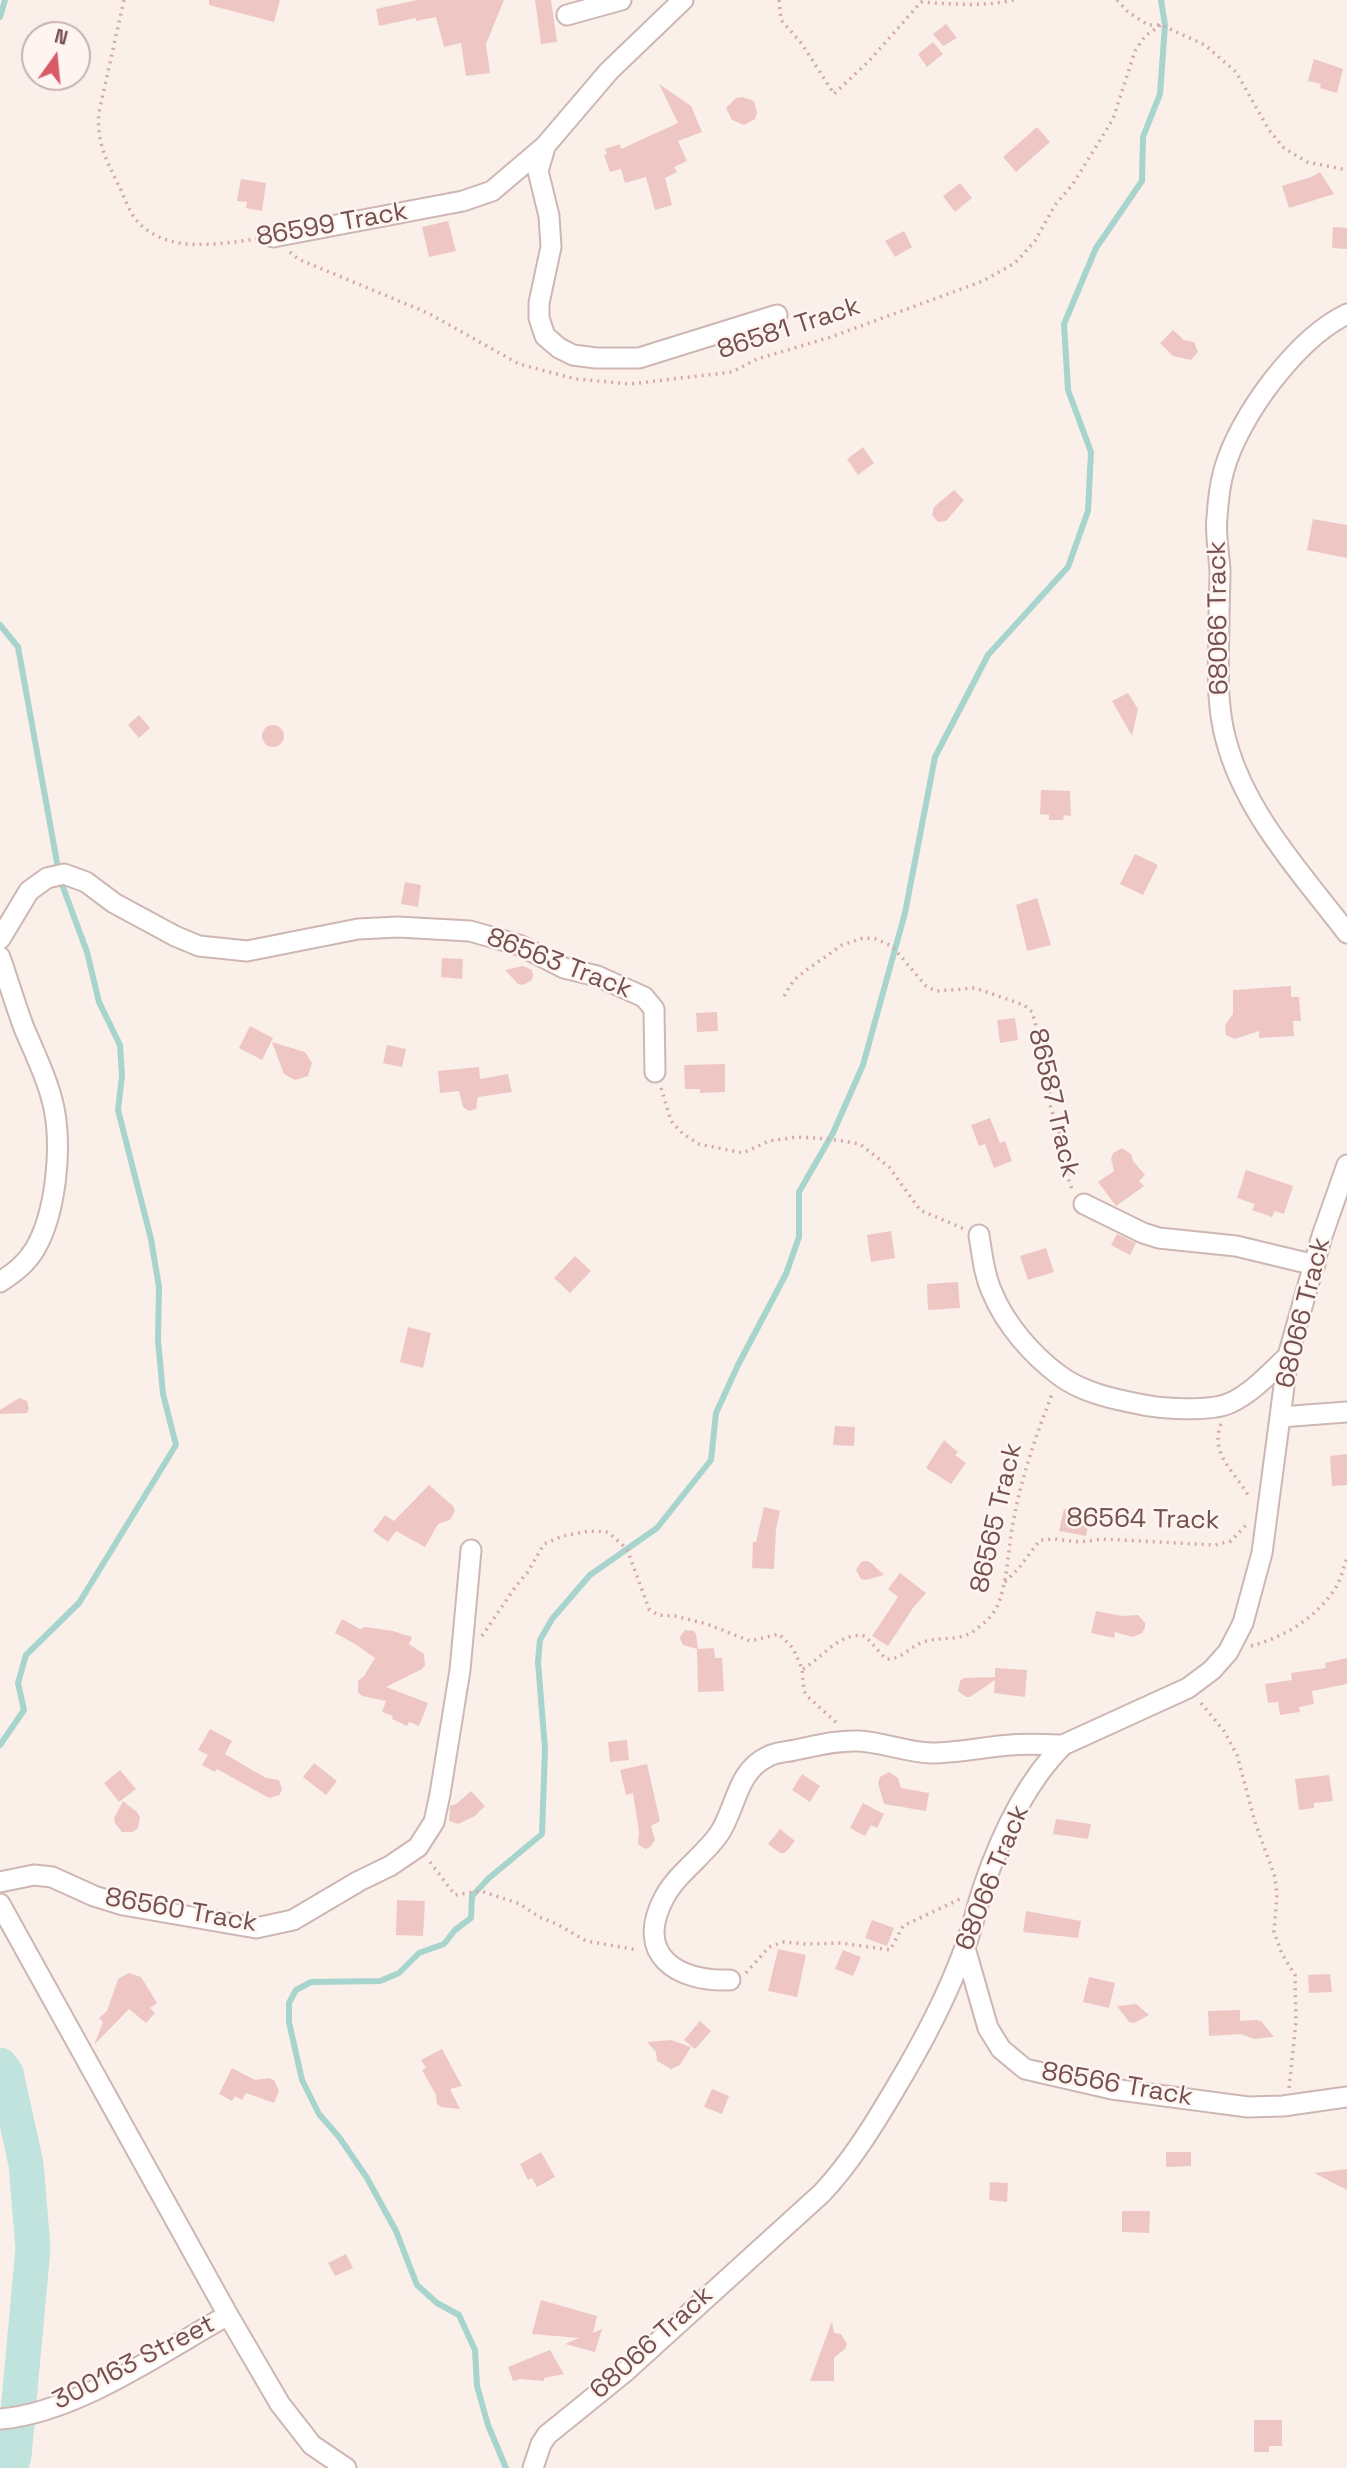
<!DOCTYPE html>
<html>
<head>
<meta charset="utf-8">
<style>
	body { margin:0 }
	#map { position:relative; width:1347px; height:2468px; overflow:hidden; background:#fbefea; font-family:"Space Grotesk",sans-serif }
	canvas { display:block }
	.north { position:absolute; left:21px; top:21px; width:70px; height:70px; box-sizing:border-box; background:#fef4f0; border:2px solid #c7b2b0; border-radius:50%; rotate:15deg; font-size:19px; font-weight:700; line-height:28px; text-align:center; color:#74504f }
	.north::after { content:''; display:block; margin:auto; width:24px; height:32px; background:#d95b68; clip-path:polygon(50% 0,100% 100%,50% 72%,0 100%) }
</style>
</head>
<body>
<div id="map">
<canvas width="1347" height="2468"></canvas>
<div class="north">N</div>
</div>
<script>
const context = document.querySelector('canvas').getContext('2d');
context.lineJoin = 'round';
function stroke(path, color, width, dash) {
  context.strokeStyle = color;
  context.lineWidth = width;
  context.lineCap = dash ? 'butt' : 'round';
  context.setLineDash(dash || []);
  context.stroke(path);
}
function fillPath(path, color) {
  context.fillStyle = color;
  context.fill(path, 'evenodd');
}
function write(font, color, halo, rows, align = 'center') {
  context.font = font + ' "Space Grotesk",sans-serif';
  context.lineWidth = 5;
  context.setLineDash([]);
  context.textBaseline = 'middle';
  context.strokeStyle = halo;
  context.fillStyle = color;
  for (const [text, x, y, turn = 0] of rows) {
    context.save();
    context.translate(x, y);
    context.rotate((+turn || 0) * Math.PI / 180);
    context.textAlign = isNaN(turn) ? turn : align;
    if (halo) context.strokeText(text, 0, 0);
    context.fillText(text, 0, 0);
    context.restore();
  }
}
const stream = new Path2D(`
	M0,17L5,0
	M0,625L18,647L60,879L87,952L99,1002L120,1045L122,1076L118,1110L151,1239L159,1287L158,1340L163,1394L176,1445L79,1603L26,1655L18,1683L24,1710L0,1745
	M506,2468L488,2425L477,2386L475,2350L459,2315L437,2303L417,2285L396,2231L367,2178L339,2137L319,2114L302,2080L289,2022V2003L296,1990L311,1982L380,1981L399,1973L419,1953L444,1944L455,1930L471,1918L472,1896L489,1878L542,1834L545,1749L538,1662L540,1640L552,1619L590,1575L657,1528L711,1460L716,1413L738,1365L786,1274L799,1237V1192L833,1133L863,1065L905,913L935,757L988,655L1068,567L1088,511L1091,452L1068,390L1064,324L1096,248L1142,181L1143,137L1160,94L1165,25L1161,0`);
const river = new Path2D(`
	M0,2065L6,2073L26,2164L33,2248L14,2456L10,2468`);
const building = new Path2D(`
	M209,0H280L274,22L209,5Z
	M417,0H504L486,44L490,73L466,76L461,43L444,47L436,17L416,21V18L379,26L376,9Z
	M535,0H551L557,42L541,44Z
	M946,24L957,38L943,46L933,34Z
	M933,42L943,54L927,67L918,54Z
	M1314,59L1343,69L1337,93L1320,88L1321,84L1308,81Z
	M659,84L691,106L702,132L678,141L687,161L674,167L677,172L665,178L672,205L655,210L646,177L625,183L621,169L610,172L604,155L607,154L605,149L620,144L621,149L678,123Z
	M742,97L754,101L757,113L755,119L744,125L732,120L726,108L736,98Z
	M1037,127L1050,142L1016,172L1003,157Z
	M1320,172L1334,194L1289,208L1282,186L1311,177Z
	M241,179L266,183L262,211L246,208L247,202L237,201Z
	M960,183L972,198L955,212L943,196Z
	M448,221L456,251L429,257L422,227Z
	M1333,227L1347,228V249L1332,248Z
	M904,231L912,247L895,257L885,241Z
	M1173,330L1184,340L1194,342L1198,352L1191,360L1173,356L1160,343Z
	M863,447L874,463L858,475L847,459Z
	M954,490L964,500L946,521L938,522L932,515L934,507Z
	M1313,519L1347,525V558L1307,550Z
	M1128,693L1138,709L1132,736L1112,701Z
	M139,715L150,728L139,738L128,725Z
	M262 736a11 11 0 1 1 22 0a11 11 0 1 1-22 0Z
	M1041,790L1070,791L1071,816L1064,815L1063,820H1049V815L1040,814Z
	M1135,854L1158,865L1143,895L1120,884Z
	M405,882L421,885L418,907L401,904Z
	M1037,898L1051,945L1027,951L1016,905Z
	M442,958L463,959L462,979L441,977Z
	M523,966L532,970L533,975L532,980L523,985L518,984L505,970Z
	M1291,986V997H1299L1301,1021H1293L1294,1036L1259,1038V1031L1235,1039L1226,1035L1225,1025L1233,1014V990Z
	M717,1012L718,1031L697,1032L696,1013Z
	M1015,1018L1018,1040L1000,1043L997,1020Z
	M250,1026L273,1038L262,1060L239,1048Z
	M272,1042L305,1052L312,1063L308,1076L295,1080L284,1074Z
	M387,1045L406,1049L402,1067L383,1063Z
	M725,1064V1092L700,1093V1089H685L684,1065Z
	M479,1067L480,1079L508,1074L512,1092L478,1097L476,1109L469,1111L463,1107L459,1091L440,1093L438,1071Z
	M990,1118L1000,1143L1005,1141L1012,1161L994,1168L985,1144L979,1146L971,1125Z
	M1122,1148L1131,1154L1133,1161L1145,1175L1139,1181L1144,1186L1116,1206L1098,1182L1114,1171L1111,1159L1113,1153Z
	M1246,1170L1293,1186L1284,1214L1275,1211L1272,1217L1252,1210L1255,1204L1237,1198Z
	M891,1231L895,1258L871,1262L867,1235Z
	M1117,1234L1136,1243L1130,1255L1111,1245Z
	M1046,1248L1054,1272L1028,1280L1020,1256Z
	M575,1256L591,1271L570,1293L554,1278Z
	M958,1282L960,1308L928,1310L927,1284Z
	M408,1327L431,1333L423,1368L400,1362Z
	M19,1398L27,1401L29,1409L27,1413L0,1414V1410Z
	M835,1426L855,1427L854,1446L833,1445Z
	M944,1440L958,1452L955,1455L966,1463L951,1484L926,1468Z
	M1347,1454V1485L1332,1486L1330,1456Z
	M429,1485L453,1506L455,1511L450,1520L438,1524L425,1547L396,1531L388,1542L373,1531L385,1515L394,1521Z
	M764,1507L780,1511L776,1529L774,1569L752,1568L753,1542H756Z
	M1064,1509L1090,1515L1086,1536L1059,1531Z
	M866,1561L870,1562L884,1575L866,1580L861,1579L856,1570L861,1562Z
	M900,1573L926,1593L913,1608L888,1646L872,1636L898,1597L888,1589Z
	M1096,1611L1122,1616L1138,1615L1145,1623V1628L1142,1633L1133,1637L1115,1632L1114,1638L1091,1633Z
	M342,1619L360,1629L365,1627L393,1631L412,1637L409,1644L424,1654L425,1665L422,1669L386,1687L428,1703L419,1726L409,1722L407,1726L392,1719L393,1716L382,1712L386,1701L362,1696L358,1692V1681L364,1676L375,1658L355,1644L335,1633Z
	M685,1630L694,1631L696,1634L698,1649L714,1648L715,1658H722L724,1691L698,1692L697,1649L683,1645L681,1641L680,1637Z
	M1347,1658V1684L1312,1691L1314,1704L1299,1707L1300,1712L1280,1715L1278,1702L1268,1703L1265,1684L1292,1680L1291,1673L1326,1668L1325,1663Z
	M995,1668L1027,1670L1025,1697L994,1693L995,1680L970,1697H966L958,1691L960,1681L964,1678L995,1677Z
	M210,1729L232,1741L225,1754L266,1778L279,1780L282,1790L279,1795L269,1798L217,1769L215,1772L202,1765L208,1755L198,1750Z
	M627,1740L629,1760L610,1762L608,1742Z
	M314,1763L337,1781L326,1795L303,1777Z
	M647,1764L660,1821L651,1826L655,1840L650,1847L645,1849L638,1844L639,1832L633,1793L626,1795L620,1770Z
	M120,1770L136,1789L119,1802L104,1783Z
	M889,1772L898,1778L901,1788L929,1793L926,1811L884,1804L878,1783L880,1777Z
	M802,1774L820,1786L810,1802L792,1790Z
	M1329,1775L1333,1801L1314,1803V1808L1299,1810L1295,1779Z
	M471,1791L485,1806L475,1816L458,1824L449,1821L450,1806L456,1804Z
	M123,1801L137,1812L140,1817L138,1828L133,1832H122L115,1823L114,1818Z
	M863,1803L884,1814L877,1828L871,1825L865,1836L850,1828Z
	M1056,1819L1091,1824L1088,1839L1053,1834Z
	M780,1829L795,1841L785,1853H780L768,1844Z
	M397,1900L425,1901L423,1936L396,1935Z
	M1026,1911L1081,1921L1078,1938L1023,1932Z
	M872,1920L894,1928L887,1946L865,1938Z
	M778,1949L806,1955L797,1997L768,1991Z
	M843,1950L861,1957L853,1976L835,1969Z
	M129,1973L141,1977L157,2003L150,2008L155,2013L146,2023L129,2009L94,2045L103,2022L99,2018L107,2011L118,1979Z
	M1330,1974L1332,1992L1309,1993L1308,1975Z
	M1089,1977L1115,1983L1109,2008L1083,2002Z
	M1136,2004L1149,2015L1134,2023L1129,2022L1117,2006Z
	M1240,2010V2021L1256,2020L1261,2021L1274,2037L1254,2039L1241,2034L1209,2036L1208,2011Z
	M700,2021L711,2031L695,2049L684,2040Z
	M671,2040L691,2047L680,2065L671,2069L657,2061L656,2052L647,2042Z
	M442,2049L462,2086L450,2089L460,2109L441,2107L437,2104L436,2095L422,2070L426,2068L421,2060Z
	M232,2068L255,2080L269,2078L274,2080L279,2091L274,2103L246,2093L242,2100L235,2096L232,2101L219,2094Z
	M712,2089L729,2096L722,2114L704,2107Z
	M541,2152L555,2177L537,2187L532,2178L528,2180L520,2164Z
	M1166,2152H1191V2166L1166,2167Z
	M1347,2169V2190L1314,2173Z
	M990,2182L1008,2183L1007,2202L989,2200Z
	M1122,2211H1150L1149,2233L1122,2232Z
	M346,2254L353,2268L335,2276L328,2263Z
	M541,2300L597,2316L593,2333L602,2329L595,2352L565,2344L579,2338L532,2334Z
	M832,2321L834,2333L841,2334L847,2344L845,2349L834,2358V2381H810Z
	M550,2350L564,2374L544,2378V2381L520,2379L513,2381L508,2367Z
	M1254,2420H1282V2446H1269V2452H1254Z`);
const path = new Path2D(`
	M124,0L99,112C96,140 106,160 118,184C124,195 129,213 138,222C168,254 218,244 256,239
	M779,0L781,20L802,44L834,94L868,62L921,2C952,4 984,7 1014,0
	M1117,0L1128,12L1148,25H1161L1205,45L1236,72L1269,130L1284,148L1307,162L1347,170
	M290,252L298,259L428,313L519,364L576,379L630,384L732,372L757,359L831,337L983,281L1015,263L1035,241L1055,205L1073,184L1113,119L1135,51L1145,36L1161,25
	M784,996L793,981L805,971L842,945L863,938L876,939L892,946L926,986L936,991L975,988L1024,1005L1032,1012L1049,1073L1050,1105L1067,1157L1068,1178L1073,1192
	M661,1088L671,1121L683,1134L699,1144L743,1153L769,1141L797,1137L830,1139L860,1144L889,1167L920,1210L964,1229
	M1221,1424C1209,1454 1236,1473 1249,1497
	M1005,1582L1019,1568L1040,1540L1054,1539L1080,1542L1103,1539L1215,1545L1231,1541L1246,1525
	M482,1636L516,1586L527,1573L544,1544L563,1536L589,1531L608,1532L627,1549L649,1609L658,1615L675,1616L707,1624L750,1641L779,1634L793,1648L802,1669L804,1691L808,1697L838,1724
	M1251,1646C1285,1637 1315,1618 1335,1589C1341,1580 1343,1568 1347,1558
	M803,1669C824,1657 838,1632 865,1636L886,1659C902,1660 909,1647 923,1642C940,1636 960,1642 975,1630C985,1623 995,1614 999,1602C1008,1577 1008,1549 1013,1523C1021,1478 1036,1436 1052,1394
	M1201,1703L1224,1731L1237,1755L1255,1822L1275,1877L1277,1895L1274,1932L1282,1954L1295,1975L1296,2023L1289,2088
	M430,1862L455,1895L481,1891L520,1904L539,1917L557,1924L586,1941L638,1950
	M746,1973L769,1947L784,1942L806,1944L841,1943L890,1950L903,1926L960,1899`);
const street = new Path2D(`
	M567,15L621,0
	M545,147L538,171L549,216L551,247L539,303V318L545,336L559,348L573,355L596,358H639L777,315
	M273,237L463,201L492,191L545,146L609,71L683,0
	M1347,314C1297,338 1239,416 1224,470C1220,484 1218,502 1217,517C1215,534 1219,553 1220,570C1220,586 1219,602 1219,618C1219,658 1215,701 1226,740C1245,813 1302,874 1347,933
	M0,939L29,891L47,878L64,874L86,882L114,903L175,936L199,946L247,951L358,929L398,927L470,931L519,945L564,968L597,976L644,997L654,1009L655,1072
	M0,957C8,980 15,1004 24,1028C35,1054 48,1080 54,1108C62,1149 56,1213 35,1249C26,1264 14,1273 0,1282
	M1084,1204L1143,1233L1159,1238L1236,1246L1315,1265
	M979,1235C982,1254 984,1275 992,1292C1005,1324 1032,1355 1059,1375C1081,1392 1113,1399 1139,1404C1160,1409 1210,1412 1230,1403C1252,1393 1270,1373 1288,1356
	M1280,1417L1347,1412
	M0,1882L34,1875L52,1877L94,1896L123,1905L256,1928L293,1920L359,1881L390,1866L418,1847L434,1822L440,1794L460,1670L471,1550
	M0,1904L228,2315L280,2404L312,2445L346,2468
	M965,1948L988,2028L1001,2049L1025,2069L1112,2089L1248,2107L1283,2106L1347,2097
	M730,1980C677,1982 634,1955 664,1898C677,1873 703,1857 719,1834C737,1807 736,1771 769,1756C776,1752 787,1752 795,1750C815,1746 836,1740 858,1741C882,1742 906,1752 931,1753C958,1753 984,1747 1010,1745C1028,1743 1046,1745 1063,1745
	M0,2419C76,2413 162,2352 228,2315
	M533,2468L541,2444L547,2435L626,2371L822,2193C851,2162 873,2126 895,2089C922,2044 946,1999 964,1950C972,1930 976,1909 983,1888C1000,1838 1025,1783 1063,1745L1188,1688L1212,1670L1228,1652L1243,1623L1262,1553L1288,1356L1322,1236L1347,1165`);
const streetNames = [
	["86599 Track",332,225,-10],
	["86581 Track",789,329,-18],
	["68066 Track",1219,618,-91],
	["86563 Track",559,964,21],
	["86587 Track",1053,1103,77],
	["68066 Track",1304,1313,-76],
	["86565 Track",997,1518,-77],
	["86564 Track",1143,1520,1],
	["68066 Track",993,1878,-68],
	["86560 Track",181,1911,10],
	["86566 Track",1117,2085,10],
	["68066 Track",652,2343,-42],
	["300163 Street",134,2363,-27]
];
stroke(stream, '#a7d4cc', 6);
stroke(river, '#c0e3dd', 35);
fillPath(building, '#eec7c4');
stroke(street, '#ceb7b3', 23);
stroke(path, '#d3aaa7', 3.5, [2, 5]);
stroke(street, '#fff', 19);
write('26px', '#74504f', '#fef4f0', streetNames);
</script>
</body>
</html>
